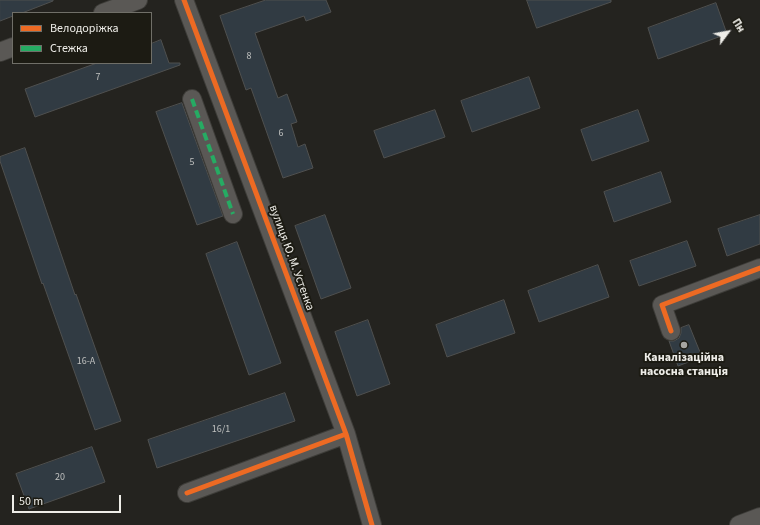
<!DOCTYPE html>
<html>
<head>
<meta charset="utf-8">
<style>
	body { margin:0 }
	#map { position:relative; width:760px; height:525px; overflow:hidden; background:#24231f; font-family:"Source Sans 3",sans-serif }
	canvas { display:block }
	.legend { position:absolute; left:12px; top:12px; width:140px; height:52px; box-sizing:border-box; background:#1c1b13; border:1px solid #706f68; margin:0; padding:5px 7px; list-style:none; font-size:12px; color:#eeede8 }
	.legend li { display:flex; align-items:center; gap:8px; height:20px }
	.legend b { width:20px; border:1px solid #706f68 }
	.north { position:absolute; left:708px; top:12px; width:40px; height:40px; -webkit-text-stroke:3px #1c1b13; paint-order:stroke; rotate:58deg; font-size:11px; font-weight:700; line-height:16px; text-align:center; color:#eeede8 }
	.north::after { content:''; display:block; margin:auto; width:14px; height:18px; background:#eeede8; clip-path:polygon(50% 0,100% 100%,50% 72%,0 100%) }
	.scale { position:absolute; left:12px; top:495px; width:109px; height:18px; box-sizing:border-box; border:2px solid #eeede8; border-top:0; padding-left:5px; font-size:12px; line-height:14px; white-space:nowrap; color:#eeede8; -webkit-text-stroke:3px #1c1b13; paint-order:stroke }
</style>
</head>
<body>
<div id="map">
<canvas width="760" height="525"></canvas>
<ul class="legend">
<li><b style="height:5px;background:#ed6a23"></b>Велодоріжка</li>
<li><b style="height:5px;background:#26ab63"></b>Стежка</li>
</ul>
<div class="north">Пн</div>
<div class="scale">50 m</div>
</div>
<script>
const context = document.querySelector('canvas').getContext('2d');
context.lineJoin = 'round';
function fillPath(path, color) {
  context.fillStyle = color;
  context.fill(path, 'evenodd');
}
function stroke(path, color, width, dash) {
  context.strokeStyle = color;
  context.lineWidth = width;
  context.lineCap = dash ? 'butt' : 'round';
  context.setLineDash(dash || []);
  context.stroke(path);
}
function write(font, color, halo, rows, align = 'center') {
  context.font = font + ' "Source Sans 3",sans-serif';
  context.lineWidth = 4;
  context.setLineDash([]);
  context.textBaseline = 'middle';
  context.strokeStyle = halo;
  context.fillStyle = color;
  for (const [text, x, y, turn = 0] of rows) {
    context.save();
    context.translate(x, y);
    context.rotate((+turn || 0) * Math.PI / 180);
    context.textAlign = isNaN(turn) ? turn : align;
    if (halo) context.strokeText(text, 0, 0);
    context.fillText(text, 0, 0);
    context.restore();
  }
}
const building = new Path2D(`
	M0,0H53V1L22,13H13V16L0,21Z
	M266,0H326L331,12L306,21L304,16L255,33L278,98L287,94L297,122L291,124L298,147L305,144L313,168L283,178L251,88L246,90L220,16Z
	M527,0H611V2L537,28Z
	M716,3L727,34L658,59L648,28Z
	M161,40L169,63H180V65L35,117L25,89L97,63H151V44Z
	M529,77L540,108L472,132L461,101Z
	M182,103L223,216L197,225L156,112Z
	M435,110L445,137L384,158L374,131Z
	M638,110L649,141L592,161L581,130Z
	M25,148L75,295L76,294L121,421L95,430L43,283L42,284L0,161V157Z
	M661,172L671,202L614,222L604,192Z
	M325,215L351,288L321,299L295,226Z
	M760,215V244L727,256L718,229Z
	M687,241L696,266L639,286L630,261Z
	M237,242L281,363L249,375L206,254Z
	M598,265L609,297L539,322L528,291Z
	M504,300L515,333L447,357L436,325Z
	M368,320L390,384L357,396L335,332Z
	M689,325L702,357L678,366L669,341H674L679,338L681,333V328Z
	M285,393L295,421L157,468L148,440Z
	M92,447L105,482L29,509L16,474Z`);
const minor = new Path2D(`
	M184,0L346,434L372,525
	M103,13L138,0
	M0,52L13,47
	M192,99L233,214
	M671,331L662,305L760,268
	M187,493L346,434
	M739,525L760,517`);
const quiet = new Path2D(`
	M192,99L233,214`);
const cycleway = new Path2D(`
	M184,0L346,434L372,525
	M671,331L662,305L760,268
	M187,493L346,434`);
const markers = [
	[684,345,4,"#a7a6a2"]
];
const numberNames = [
	["8",249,57],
	["7",98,78],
	["6",281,134],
	["5",192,163],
	["16-А",86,362],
	["16/1",221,430],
	["20",60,478]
];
const streetNames = [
	["вулиця Ю. М. Устенка",291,258,70]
];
const poiNames = [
	["Каналізаційна",684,358],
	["насосна станція",684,372]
];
fillPath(building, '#313b43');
stroke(building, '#4f504f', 1);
stroke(minor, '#3e3d39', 20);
stroke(minor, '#5a5855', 18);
stroke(quiet, '#26ab63', 4, [8, 4]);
stroke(cycleway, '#ed6a23', 5);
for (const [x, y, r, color] of markers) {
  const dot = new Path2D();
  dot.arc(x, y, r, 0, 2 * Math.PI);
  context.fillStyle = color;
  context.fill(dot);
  stroke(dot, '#1c1b13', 1.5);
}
write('10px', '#bfc0bf', null, numberNames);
write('12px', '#eeede8', '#1c1b13', streetNames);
write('bold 12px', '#eeede8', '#1c1b13', poiNames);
</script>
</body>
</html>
